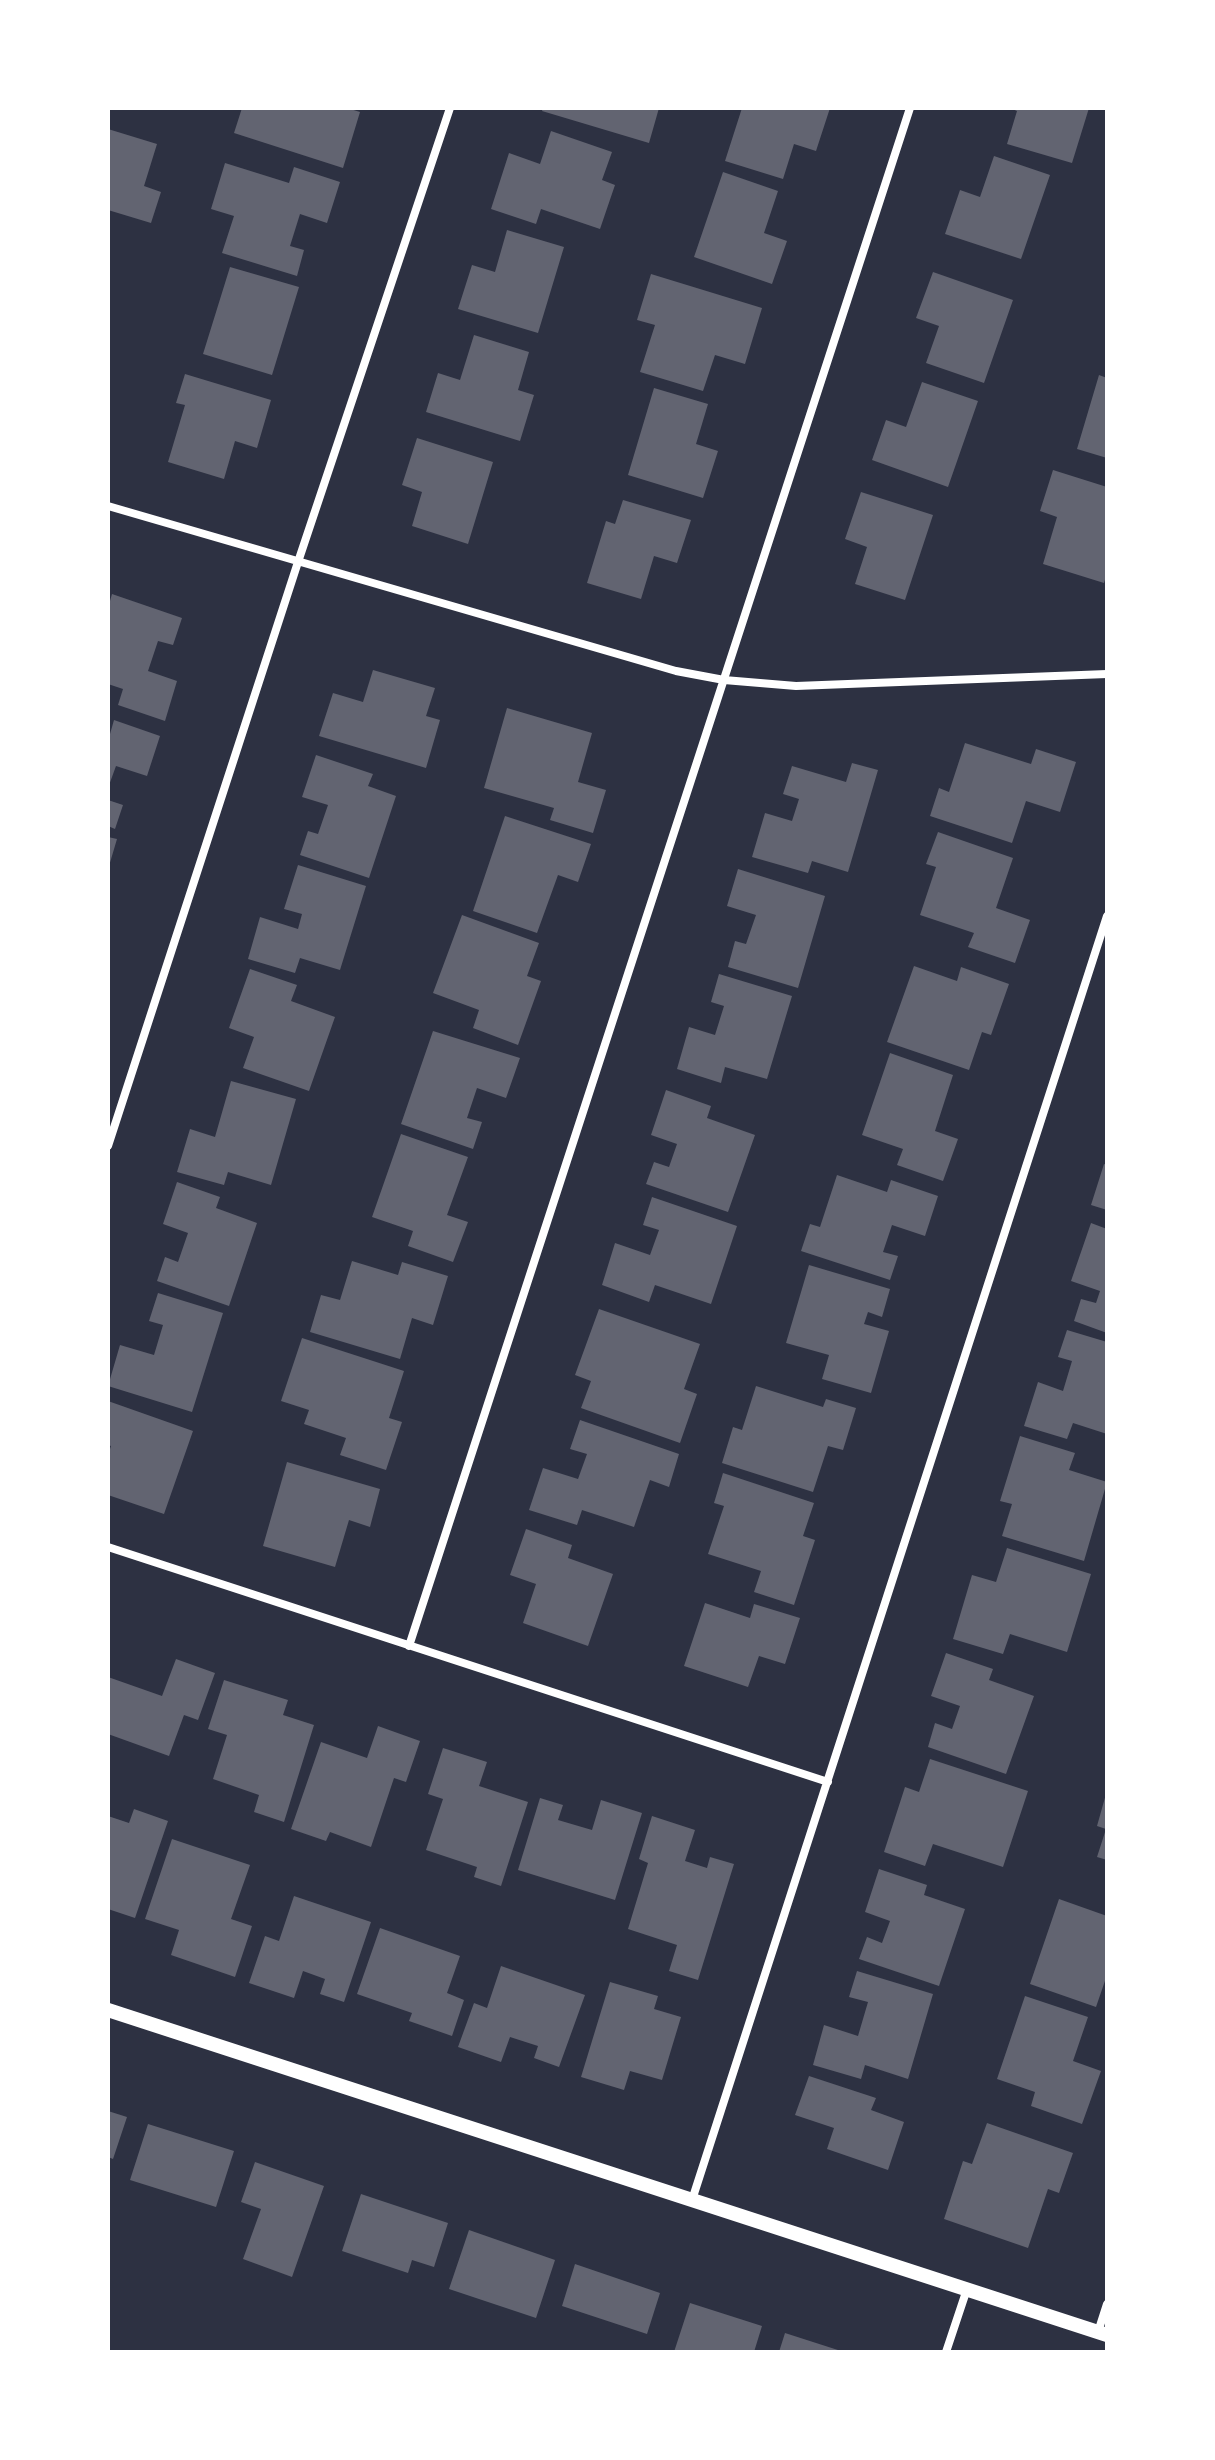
<!DOCTYPE html>
<html>
<head>
<meta charset="utf-8">
<style>
	body { margin:0 }
	#map { position:relative; width:1215px; height:2460px; overflow:hidden; background:#2d3142; font-family:"Space Grotesk",sans-serif }
	canvas { display:block }
	.frame { position:absolute; inset:0; border:110px solid #fff; pointer-events:none }
</style>
</head>
<body>
<div id="map">
<canvas width="1215" height="2460"></canvas>
<div class="frame"></div>
</div>
<script>
const context = document.querySelector('canvas').getContext('2d');
context.lineJoin = 'round';
function fillPath(path, color) {
  context.fillStyle = color;
  context.fill(path, 'evenodd');
}
function stroke(path, color, width, dash) {
  context.strokeStyle = color;
  context.lineWidth = width;
  context.lineCap = dash ? 'butt' : 'round';
  context.setLineDash(dash || []);
  context.stroke(path);
}
const building = new Path2D(`
	M242,108H347L360,112L343,168L234,133Z
	M543,108H659L649,143L542,111Z
	M742,108H830L816,151L794,144L783,179L725,161Z
	M1010,108H1089L1072,163L1007,144L1017,111Z
	M108,129L157,144L144,186L161,192L151,223L108,210Z
	M551,131L612,152L602,180L615,185L600,229L541,209L536,224L491,209L509,153L540,164Z
	M994,156L1050,175L1021,259L945,234L960,190L980,197Z
	M225,163L289,183L294,167L340,182L327,223L300,214L290,246L304,250L297,276L222,253L234,216L211,209Z
	M723,172L778,191L764,233L787,241L772,284L694,257Z
	M507,230L564,247L538,333L458,309L472,265L495,272Z
	M230,267L299,287L272,375L203,354Z
	M933,272L1013,300L984,383L926,363L939,326L916,318Z
	M651,274L762,308L745,364L715,355L703,391L640,372L655,325L637,320Z
	M474,335L529,352L518,390L534,395L520,441L426,412L438,373L460,380Z
	M185,374L271,400L257,448L235,441L224,479L168,462L185,405L176,403Z
	M1099,375L1107,378V458L1077,449Z
	M922,382L978,401L948,487L872,460L886,420L906,427Z
	M654,388L708,404L696,444L718,451L703,498L628,475Z
	M417,438L493,462L468,544L412,526L422,492L402,485Z
	M1053,470L1107,487V573L1104,583L1043,564L1057,517L1040,511Z
	M861,492L933,515L905,600L855,584L867,547L845,539Z
	M623,500L691,520L677,563L654,556L641,599L587,583L606,521L615,524Z
	M112,594L182,618L173,645L158,641L148,671L177,681L165,721L118,705L123,689L108,684V608Z
	M373,670L435,688L426,716L440,720L426,768L319,736L333,693L363,702Z
	M507,708L592,733L578,782L606,790L593,833L550,820L554,808L484,788Z
	M114,720L160,736L147,776L116,766L108,788V734H110Z
	M965,743L1031,764L1036,749L1076,762L1060,812L1026,801L1012,843L930,816L939,788L949,792Z
	M316,755L373,774L368,786L396,796L369,878L300,855L308,831L318,834L328,805L302,797Z
	M852,763L878,770L848,872L812,861L808,873L752,857L765,813L792,821L799,799L783,794L792,766L846,782Z
	M108,800L123,805L115,829L108,826Z
	M505,816L591,844L578,882L558,875L537,933L473,911Z
	M938,832L1013,858L996,908L1030,920L1015,963L968,947L974,933L920,915L936,867L926,864Z
	M108,837L117,839L109,866L108,865Z
	M298,865L366,886L340,970L300,958L295,973L248,959L260,917L298,929L302,914L284,909Z
	M738,869L825,896L798,988L728,967L735,941L746,944L756,915L727,906Z
	M462,915L539,943L527,976L541,981L518,1045L473,1028L479,1010L433,993Z
	M914,966L957,981L961,967L1009,984L991,1035L982,1032L969,1070L887,1042Z
	M250,969L297,985L291,1001L335,1017L309,1091L243,1068L254,1037L229,1028Z
	M719,974L792,996L767,1079L725,1067L721,1083L677,1069L689,1027L715,1035L724,1006L711,1002Z
	M433,1031L520,1058L506,1098L477,1088L467,1118L482,1122L473,1149L401,1124Z
	M890,1053L953,1075L935,1131L958,1139L943,1181L897,1165L903,1149L862,1135Z
	M231,1081L296,1099L271,1185L228,1172L224,1185L177,1172L190,1129L215,1137Z
	M666,1090L711,1106L707,1118L755,1135L728,1212L646,1184L654,1162L669,1167L677,1144L651,1135Z
	M401,1134L468,1157L447,1215L468,1222L453,1262L408,1246L413,1231L372,1217Z
	M1104,1164L1107,1165V1210L1091,1205Z
	M837,1175L887,1192L891,1180L938,1196L925,1236L892,1225L883,1252L898,1256L890,1280L801,1251L810,1224L820,1227Z
	M177,1182L220,1197L216,1208L257,1223L229,1306L157,1281L165,1257L178,1262L188,1233L163,1224Z
	M652,1197L737,1226L711,1304L655,1285L649,1302L602,1285L615,1243L650,1255L659,1230L643,1225Z
	M1091,1223L1107,1229V1333L1074,1321L1081,1299L1096,1303L1100,1291L1071,1281Z
	M352,1261L398,1275L402,1262L448,1276L433,1325L412,1318L400,1359L310,1332L321,1295L340,1300Z
	M809,1265L890,1289L882,1317L868,1312L864,1324L889,1331L871,1393L822,1379L829,1355L786,1343Z
	M158,1293L223,1313L192,1412L108,1386L120,1345L154,1355L163,1325L149,1321Z
	M599,1309L700,1344L684,1389L697,1394L680,1443L581,1408L591,1381L575,1375Z
	M1067,1330L1107,1342V1434L1073,1423L1067,1439L1024,1426L1038,1382L1063,1391L1072,1361L1058,1357Z
	M302,1338L404,1371L389,1418L402,1422L386,1470L340,1455L346,1438L304,1424L309,1410L281,1401Z
	M756,1386L823,1407L826,1399L856,1408L843,1450L828,1446L813,1492L722,1463L733,1427L742,1430Z
	M108,1401L193,1431L164,1514L108,1495V1455L111,1446L108,1445Z
	M580,1420L679,1454L669,1487L650,1480L634,1527L582,1510L577,1525L529,1510L543,1468L578,1479L587,1454L570,1449Z
	M1020,1436L1075,1453L1069,1470L1107,1482L1084,1561L1002,1536L1012,1504L1000,1501Z
	M287,1462L380,1489L370,1527L349,1520L335,1567L263,1546Z
	M723,1473L814,1503L803,1536L815,1540L794,1605L754,1592L761,1571L708,1554L724,1506L714,1503Z
	M526,1529L572,1545L568,1558L613,1574L588,1646L523,1623L536,1584L510,1575Z
	M1007,1548L1091,1574L1067,1652L1010,1634L1003,1654L953,1639L972,1575L996,1582Z
	M705,1603L750,1618L754,1604L800,1618L785,1664L759,1656L748,1687L684,1666Z
	M946,1653L993,1669L989,1680L1034,1696L1006,1774L928,1747L935,1723L952,1729L960,1706L931,1696Z
	M176,1659L215,1673L198,1720L184,1715L169,1756L108,1734V1677L162,1696Z
	M224,1680L288,1700L283,1715L314,1725L284,1822L254,1812L259,1795L213,1779L227,1735L208,1729Z
	M378,1726L420,1741L406,1782L394,1778L371,1847L330,1832L326,1841L291,1829L321,1742L367,1758Z
	M443,1748L487,1762L479,1786L528,1802L501,1886L474,1877L477,1867L426,1850L443,1799L428,1794Z
	M930,1759L1028,1791L1003,1867L933,1844L925,1866L884,1852L905,1787L919,1792Z
	M1106,1794H1107V1860L1097,1857L1106,1829L1097,1826Z
	M540,1798L563,1805L558,1820L592,1830L601,1800L642,1813L615,1900L518,1870Z
	M134,1809L168,1821L135,1918L108,1909V1816L129,1823Z
	M652,1816L695,1830L685,1861L707,1868L710,1857L734,1864L698,1980L669,1971L677,1945L628,1929L648,1863L639,1859Z
	M172,1839L250,1865L231,1919L252,1926L235,1977L171,1955L179,1930L145,1919Z
	M879,1869L927,1885L924,1895L965,1909L939,1986L859,1959L867,1937L882,1943L890,1921L865,1912Z
	M294,1896L371,1922L344,2002L320,1994L325,1979L303,1971L294,1998L249,1983L265,1936L279,1941Z
	M1059,1899L1107,1916V1975L1096,2007L1030,1984Z
	M380,1928L460,1956L447,1993L464,2000L452,2036L409,2021L412,2013L357,1994Z
	M501,1966L585,1995L559,2067L534,2058L538,2046L510,2037L501,2062L458,2047L474,2003L487,2008Z
	M857,1971L933,1994L908,2079L865,2065L861,2079L813,2065L824,2025L858,2036L868,2002L849,1997Z
	M610,1982L658,1996L654,2009L681,2017L662,2080L630,2071L624,2090L581,2077Z
	M1025,1996L1088,2017L1073,2061L1101,2071L1082,2124L1031,2106L1035,2092L997,2079Z
	M809,2076L876,2098L871,2110L904,2122L888,2170L827,2149L834,2128L795,2115Z
	M108,2111L127,2117L113,2159L108,2157Z
	M987,2123L1073,2153L1059,2193L1048,2189L1028,2248L944,2219L963,2161L972,2164Z
	M148,2124L234,2151L216,2207L130,2180Z
	M255,2162L324,2186L292,2277L243,2259L261,2209L241,2202Z
	M361,2194L448,2223L434,2267L412,2260L408,2273L342,2251Z
	M469,2230L555,2260L536,2318L449,2289Z
	M575,2264L660,2293L647,2334L562,2306Z
	M690,2303L762,2326L754,2352H674Z
	M785,2333L841,2351V2352H779Z`);
const minor = new Path2D(`
	M108,506L676,671L724,680L796,686L1107,674
	M108,1146L298,562L450,108
	M108,1547L828,1782
	M409,1646L910,108
	M692,2200L1107,916
	M1098,2332L1107,2304
	M946,2352L967,2289`);
const tertiary = new Path2D(`
	M108,2010L1107,2335`);
fillPath(building, '#626471');
stroke(minor, '#fff', 8);
stroke(tertiary, '#fff', 14);
</script>
</body>
</html>
